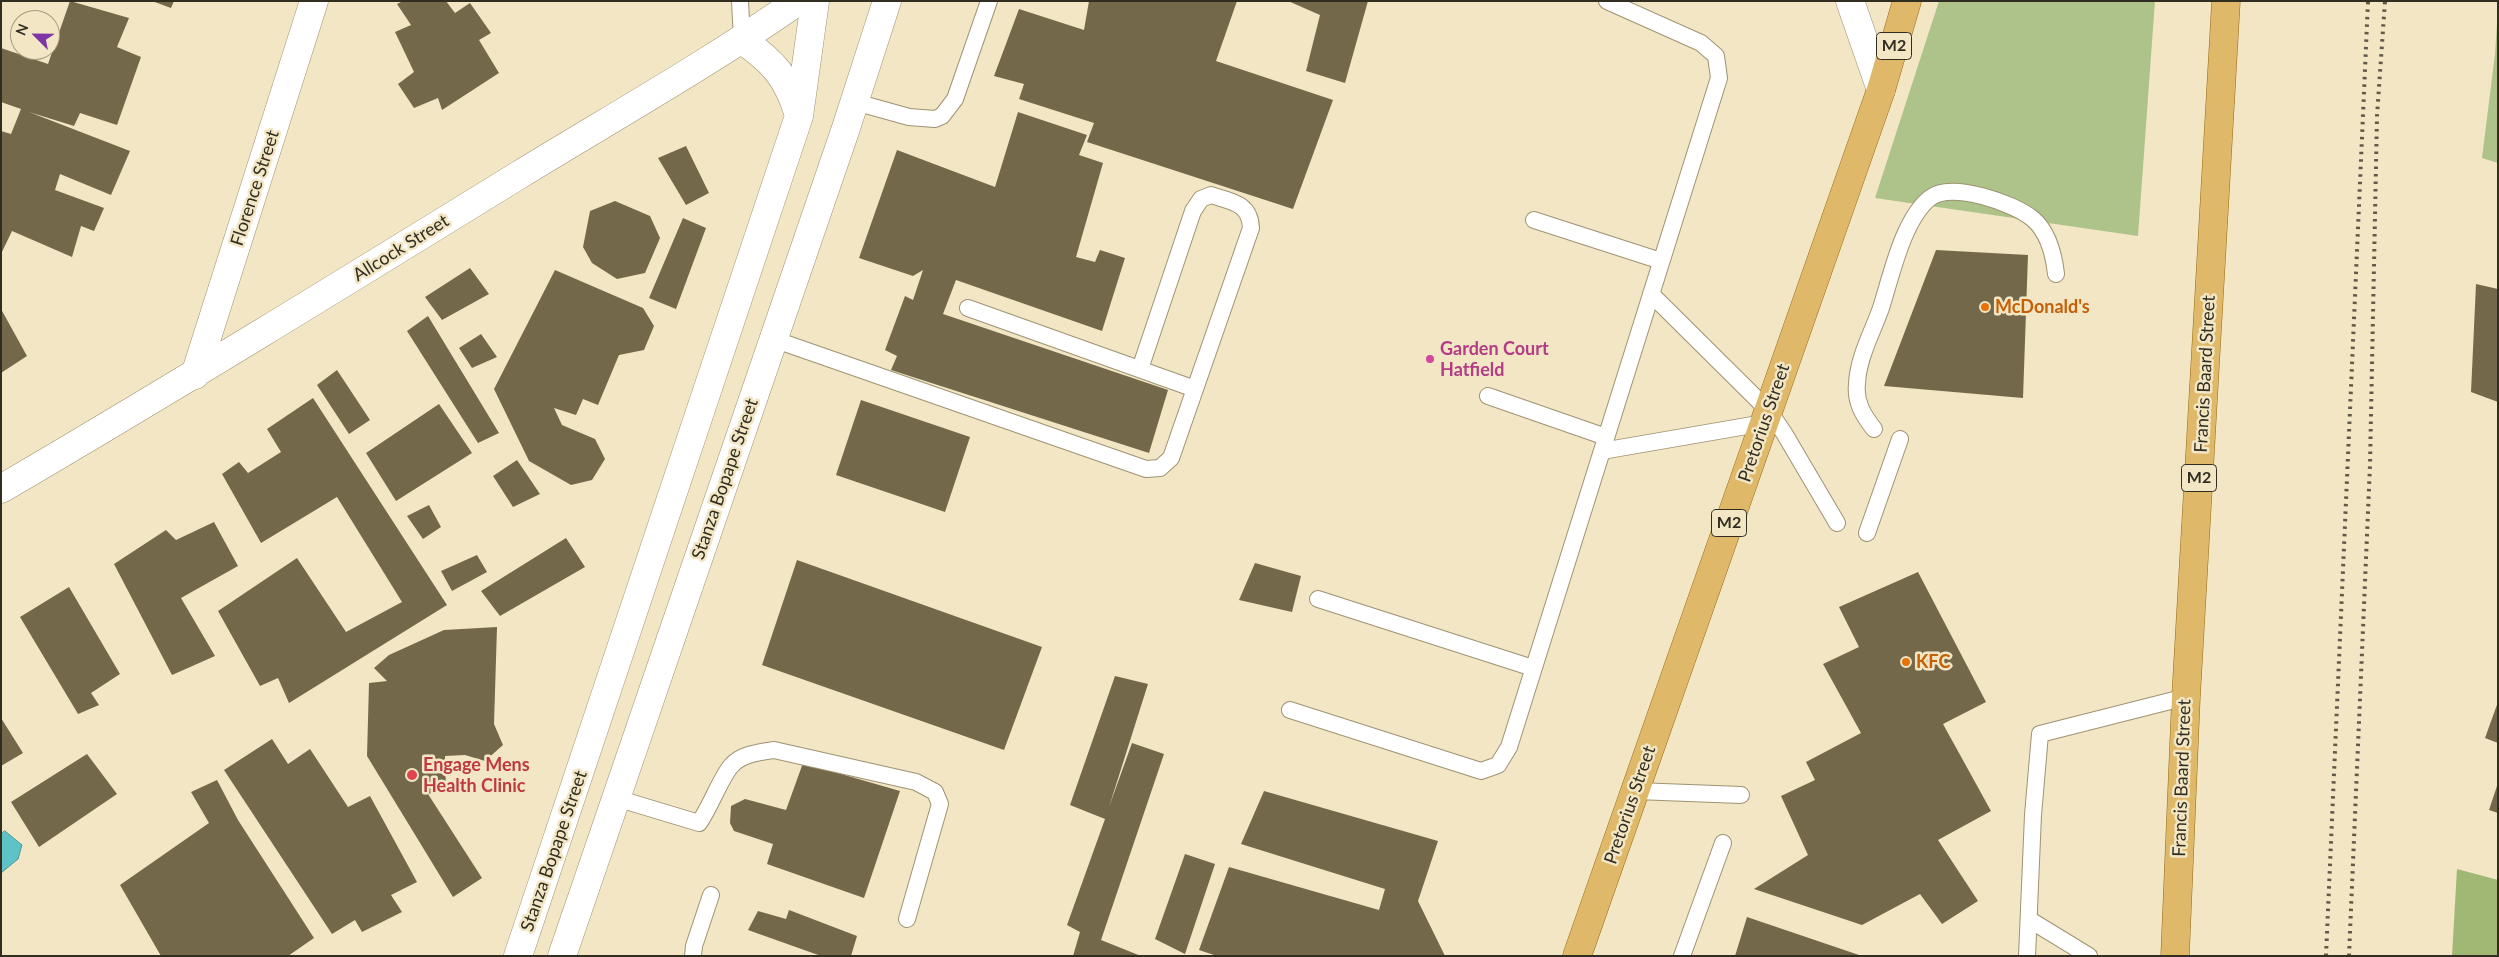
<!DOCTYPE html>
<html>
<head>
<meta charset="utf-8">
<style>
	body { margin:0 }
	#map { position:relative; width:2499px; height:957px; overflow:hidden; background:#f2e6c4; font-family:Lato,sans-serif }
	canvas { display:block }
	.frame { position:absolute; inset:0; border:2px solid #312d20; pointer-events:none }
	.north { position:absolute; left:10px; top:10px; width:50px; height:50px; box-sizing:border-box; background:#f2e6c4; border:1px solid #a59c82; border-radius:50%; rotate:293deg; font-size:14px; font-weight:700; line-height:20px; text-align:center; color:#312d20 }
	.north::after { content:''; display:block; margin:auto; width:18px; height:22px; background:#8035a7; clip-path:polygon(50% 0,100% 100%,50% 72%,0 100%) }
</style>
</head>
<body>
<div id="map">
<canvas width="2499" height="957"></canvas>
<div class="frame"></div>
<div class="north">N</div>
</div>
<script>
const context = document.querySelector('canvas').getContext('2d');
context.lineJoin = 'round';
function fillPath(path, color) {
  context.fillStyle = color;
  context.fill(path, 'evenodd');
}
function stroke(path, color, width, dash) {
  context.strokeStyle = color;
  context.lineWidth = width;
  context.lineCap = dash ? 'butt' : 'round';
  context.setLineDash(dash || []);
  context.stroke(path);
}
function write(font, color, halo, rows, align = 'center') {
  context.font = font + ' Lato,sans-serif';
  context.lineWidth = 5;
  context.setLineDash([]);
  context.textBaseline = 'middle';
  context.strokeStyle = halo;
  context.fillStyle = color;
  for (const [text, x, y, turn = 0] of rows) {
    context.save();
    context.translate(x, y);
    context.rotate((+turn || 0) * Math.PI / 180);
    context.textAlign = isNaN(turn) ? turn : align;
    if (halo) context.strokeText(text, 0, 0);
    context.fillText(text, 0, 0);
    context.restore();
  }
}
const green = new Path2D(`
	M1939,1H2155L2138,236L1875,198Z
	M2498,8V163L2482,158L2495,54Z`);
const forest = new Path2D(`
	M2457,869L2498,880V956H2452Z`);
const water = new Path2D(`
	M5,831L22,845L18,859L1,873V834Z`);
const building = new Path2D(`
	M70,1L129,18L117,47L141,57L117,125L80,113L74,126L29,112L130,151L111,195L60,174L55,190L104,208L94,231L81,226L72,257L12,231L1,254V131L11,134L21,109L1,102V48L48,64Z
	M152,1H174L171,8Z
	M403,1H446L455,13L470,3L491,33L479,40L499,73L442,110L438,98L414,108L398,84L414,72L395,32L411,25L397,4Z
	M1237,1L1216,61L1333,100L1293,209L1087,142L1094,123L1019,99L1024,84L994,76L1019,9L1084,30L1089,1Z
	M1288,1H1368L1345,83L1306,71L1320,15Z
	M1018,112L1087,135L1079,155L1103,163L1076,257L1095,262L1100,250L1125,258L1102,331L956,280L943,314L1168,390L1149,453L891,370L897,356L885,350L905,296L913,300L923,270L913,276L859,258L897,150L995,187Z
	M686,146L709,193L686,205L658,158Z
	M615,201L650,216L660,238L645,273L617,279L592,263L583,247L590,211Z
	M683,218L706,228L676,309L649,298Z
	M1936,250L2028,255L2023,398L1884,386Z
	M470,268L489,294L442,320L425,297Z
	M555,270L643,308L654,326L644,350L619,355L598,405L583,399L576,415L554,408L562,425L595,439L605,459L592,480L571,485L529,461L494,389Z
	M2476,284L2498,289V402L2471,392Z
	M1,309L27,356L1,373Z
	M428,316L499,433L478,443L407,331Z
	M481,334L497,357L472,368L459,348Z
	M337,370L370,420L349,434L317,385Z
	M313,398L447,605L289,703L278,678L260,686L218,611L297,558L346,632L402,602L337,497L261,543L222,474L239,462L248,473L281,452L267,429Z
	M861,400L970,437L945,512L836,475Z
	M439,404L472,453L396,501L366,453Z
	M517,460L540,494L513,507L493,476Z
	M429,505L441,527L423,539L407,516Z
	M214,522L238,566L181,598L215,656L172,675L114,564L166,530L176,540Z
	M566,538L585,567L500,616L481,591Z
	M477,555L487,572L452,591L441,571Z
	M797,560L1042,647L1004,750L762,665Z
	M1255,563L1301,576L1292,612L1239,600Z
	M1918,572L1986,702L1943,724L1991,811L1938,840L1978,901L1942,924L1920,894L1862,925L1754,889L1808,855L1781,796L1815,780L1806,762L1861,733L1823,664L1859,647L1839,607Z
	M69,587L120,674L91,693L99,705L78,714L20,617Z
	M497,627L494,724L503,745L485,761L465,755L445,756L446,789L428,794L482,878L453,897L367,756L369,683L387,681L374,668L389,655L444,630Z
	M1115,676L1148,684L1109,807L1132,743L1164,754L1101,940L1141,956H1073L1080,932L1067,925L1105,819L1070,805Z
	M2498,702V743L2485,738Z
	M1,718L23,753L1,766Z
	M272,739L288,764L310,749L348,807L370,796L417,882L391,895L402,912L362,932L355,920L332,934L224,770Z
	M87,754L117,794L39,847L11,802Z
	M803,763L900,791L864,898L767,864L773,844L734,831L730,823L731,806L745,799L786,810Z
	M217,780L238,820L314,938L288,956H161L120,885L209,823L191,792Z
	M2497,786H2498V813L2489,810Z
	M1264,791L1438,841L1418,901L1445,956H1217L1199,950L1229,867L1379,910L1385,889L1241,844Z
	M1185,854L1215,864L1185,954L1155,939Z
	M789,910L857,936L851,956H821L748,930L758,911L786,919Z
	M1747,917L1859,955V956H1735Z`);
const service = new Path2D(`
	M740,1L742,40
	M855,102L909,117L935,119L942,116L955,99L989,1
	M1534,220L1661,261
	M1651,294L1769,411L1784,433L1837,523
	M968,308L1195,389
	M773,339L1146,469L1160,468L1171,458L1251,228C1250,203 1232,202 1211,195L1201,199L1193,211L1140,369
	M1488,396L1606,437
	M1874,429C1863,415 1855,402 1857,384C1858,358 1872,333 1881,308C1891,277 1903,219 1930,198C1951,181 2014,203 2033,219C2048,232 2054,256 2056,274
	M1602,451L1764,423
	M1867,533L1900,439
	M1318,599L1533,668
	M1290,710L1481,771L1498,765L1509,747L1719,78L1716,56L1701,43L1607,1
	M1636,791L1741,795
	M616,798L699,823C711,806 720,779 731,766C741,754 760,752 774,750L916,782L935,792L940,804L907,919
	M2030,920L2089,956
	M693,956L694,946L711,895
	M1682,956L1723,843
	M2027,956L2033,815L2040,734L2186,697`);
const minor = new Path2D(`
	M1850,1L1881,90
	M195,375L314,1
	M1,489C175,387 347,281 519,175C612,118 708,64 798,1`);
const secondary = new Path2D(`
	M742,40C774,62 787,77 799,115
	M518,956L799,116L815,1
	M562,956L846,128L887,1`);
const primary = new Path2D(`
	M1577,956L1881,90L1907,1
	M2175,956L2186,697L2226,1`);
const rail = new Path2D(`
	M2326,956L2368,1
	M2349,956L2370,465L2377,116L2385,1`);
const markers = [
	[1985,307,5,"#e8710a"],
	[1430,359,5,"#d1479c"],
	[1906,662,5,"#e8710a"],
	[412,775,6,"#e0444e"]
];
const shields = [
	[1894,46,35],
	[2199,478,35],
	[1729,523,35]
];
const shieldNames = [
	["M2",1894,46],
	["M2",2199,478],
	["M2",1729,523]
];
const streetNames = [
	["Florence Street",255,188,-72],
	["Allcock Street",401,248,-32],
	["Francis Baard Street",2205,374,-87],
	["Pretorius Street",1764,423,-71],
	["Stanza Bopape Street",725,479,-71],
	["Francis Baard Street",2182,778,-88],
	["Pretorius Street",1630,805,-71],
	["Stanza Bopape Street",554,851,-71]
];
const foodNames = [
	["McDonald's",1995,307],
	["KFC",1916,662]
];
const hotelNames = [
	["Garden Court",1440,349],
	["Hatfield",1440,370]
];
const healthNames = [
	["Engage Mens",423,765],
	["Health Clinic",423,786]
];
fillPath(green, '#aec389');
fillPath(forest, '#a0b873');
fillPath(water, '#5dc3c7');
stroke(water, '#509695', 1);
fillPath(building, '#73694a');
stroke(service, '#9e9373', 18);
stroke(minor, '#9e9373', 29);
stroke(secondary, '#9e9373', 29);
stroke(primary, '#94680f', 29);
stroke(service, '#fff', 16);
stroke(minor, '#fff', 28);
stroke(secondary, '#fff', 28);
stroke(primary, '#dfb86a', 28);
stroke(rail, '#605a48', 4, [2.5, 5]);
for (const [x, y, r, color] of markers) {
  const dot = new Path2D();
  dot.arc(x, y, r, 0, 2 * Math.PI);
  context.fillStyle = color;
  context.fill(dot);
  stroke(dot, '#f2e6c4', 2);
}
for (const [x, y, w] of shields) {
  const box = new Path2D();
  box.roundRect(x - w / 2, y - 13.5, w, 27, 4);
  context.fillStyle = '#f2e6c4';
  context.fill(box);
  stroke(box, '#312d20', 1);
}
write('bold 16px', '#312d20', null, shieldNames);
write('18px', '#312d20', '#f2e6c4', streetNames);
write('bold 18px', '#c56008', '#f2e6c4', foodNames, 'left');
write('bold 18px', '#b23c85', '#f2e6c4', hotelNames, 'left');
write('bold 18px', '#be3a42', '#f2e6c4', healthNames, 'left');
</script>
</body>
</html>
